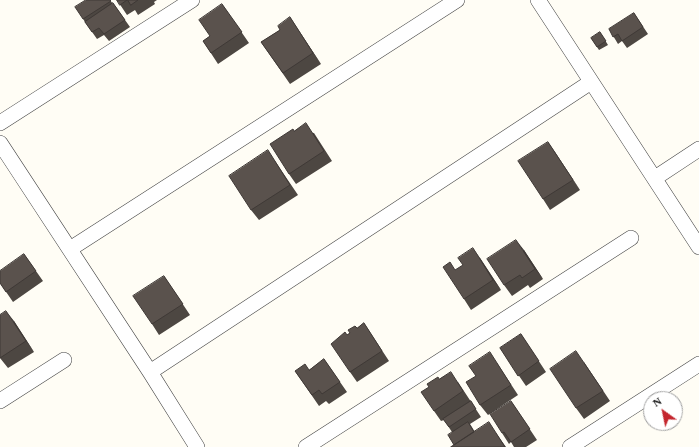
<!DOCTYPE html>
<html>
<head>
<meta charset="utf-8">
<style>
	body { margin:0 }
	#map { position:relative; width:699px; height:447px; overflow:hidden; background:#fffdf5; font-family:Georgia,serif }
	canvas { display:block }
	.north { position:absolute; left:643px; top:391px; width:40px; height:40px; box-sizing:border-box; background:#fff; border:1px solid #a0a0a0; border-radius:50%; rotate:327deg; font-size:11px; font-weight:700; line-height:16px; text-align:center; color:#111 }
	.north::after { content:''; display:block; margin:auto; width:14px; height:18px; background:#c4262e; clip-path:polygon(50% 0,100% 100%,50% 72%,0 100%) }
</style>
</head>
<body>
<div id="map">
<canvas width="699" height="447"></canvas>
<div class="north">N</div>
</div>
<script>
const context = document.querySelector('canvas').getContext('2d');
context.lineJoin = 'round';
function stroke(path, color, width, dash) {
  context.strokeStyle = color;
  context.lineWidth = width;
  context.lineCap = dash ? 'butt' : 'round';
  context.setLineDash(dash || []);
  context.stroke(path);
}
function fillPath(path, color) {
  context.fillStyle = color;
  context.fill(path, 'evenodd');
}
const minor = new Path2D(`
	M538,0L699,247
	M0,123L192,0
	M0,143L150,372L197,447
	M655,178L699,149
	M70,249L457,0
	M150,372L591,82
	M0,401L64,360
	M306,447L631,238
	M570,447L699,364`);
const wall = new Path2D(`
	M86,0H110L113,4V3L130,27L109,41L104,35L97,39L83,19Z
	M117,0H157L154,2L155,4L138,15L135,10L127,15Z
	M222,4L249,43L218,64L203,41L210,36Z
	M634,13L648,34L627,48L622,41L618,44L609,29Z
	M290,17L321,64L290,84L261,42L280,30Z
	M600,32L608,45L599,50L591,38Z
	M294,131L314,133L332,161L296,184L289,174Z
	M548,142L580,190L550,210L543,199Z
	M275,161L298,195L259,220L251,210Z
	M524,250L543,279L530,288L528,285L512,296L504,285Z
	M24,254L43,281L13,302L0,283Z
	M480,258L501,290L471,310L464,299Z
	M164,276L190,315L159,335L152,324Z
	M14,321L34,352L8,368L0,358Z
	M364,323L389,361L357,382L350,372L347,335Z
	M521,334L546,372L526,386L500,348Z
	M324,359L347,392L329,404L326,401L319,406L295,371L309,370Z
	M584,362L610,401L584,419L576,408Z
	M497,363L518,395L488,415L480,405Z
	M439,379L458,382L481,417L470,424L475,432L496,433L506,447H451L454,445L452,432L444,420L441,421L434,411L429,387Z
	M511,401L537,440L526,447H514L511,442L509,444L502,433Z`);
const shadedWall = new Path2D(`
	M290,17L297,28L321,64L313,53Z
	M548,142L555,152L580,190L573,180Z
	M516,240L524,250L543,279L535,269Z
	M473,248L480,258L501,290L493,280Z
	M6,311L14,321L34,352L26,341Z`);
const building = new Path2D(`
	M86,0H110L111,1L83,19L75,7Z
	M117,0H127L120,5Z
	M128,0H138L131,5Z
	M113,3L125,20L104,34L99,28L92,32L85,22Z
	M222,4L242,32L211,53L203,41L210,36L199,20Z
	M634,13L643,27L622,41L618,34L613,37L609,29Z
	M290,17L313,53L283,73L261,42L280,30L278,26Z
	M600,32L606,41L597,47L591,38Z
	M306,123L324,151L289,174L270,144L293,129L294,131Z
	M548,142L573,180L543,199L518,161Z
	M268,150L290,185L251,210L229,176Z
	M516,240L535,269L522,278L520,275L504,285L487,259Z
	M473,248L493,280L464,299L443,267L450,262L455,270L463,265L458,258Z
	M24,254L36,271L6,292L0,283V271Z
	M164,276L183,304L152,324L133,296Z
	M6,311L26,341L0,358V315Z
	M364,323L382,351L350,372L331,344L345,332L347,335L350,333L348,330L355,326L357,328Z
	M521,334L539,361L518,376L500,348Z
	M576,351L603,391L576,408L550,369Z
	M490,352L511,385L480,405L466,382L476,376L469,366Z
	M324,359L340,382L322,394L319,390L312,395L295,371L305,364L309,370Z
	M451,372L463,391L434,411L421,392L429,387L427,384L438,377L439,379Z
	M471,401L476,409L449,427L443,419Z
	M511,401L530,429L511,442L504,432L502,433L490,414Z
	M468,422L474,432L454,445L448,435Z
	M489,422L505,447H451Z`);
stroke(minor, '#444', 16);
stroke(minor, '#fff', 15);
fillPath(wall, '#4d4742');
fillPath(shadedWall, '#3f3936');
fillPath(building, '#5a524d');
stroke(building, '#3f3936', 1);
</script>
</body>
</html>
